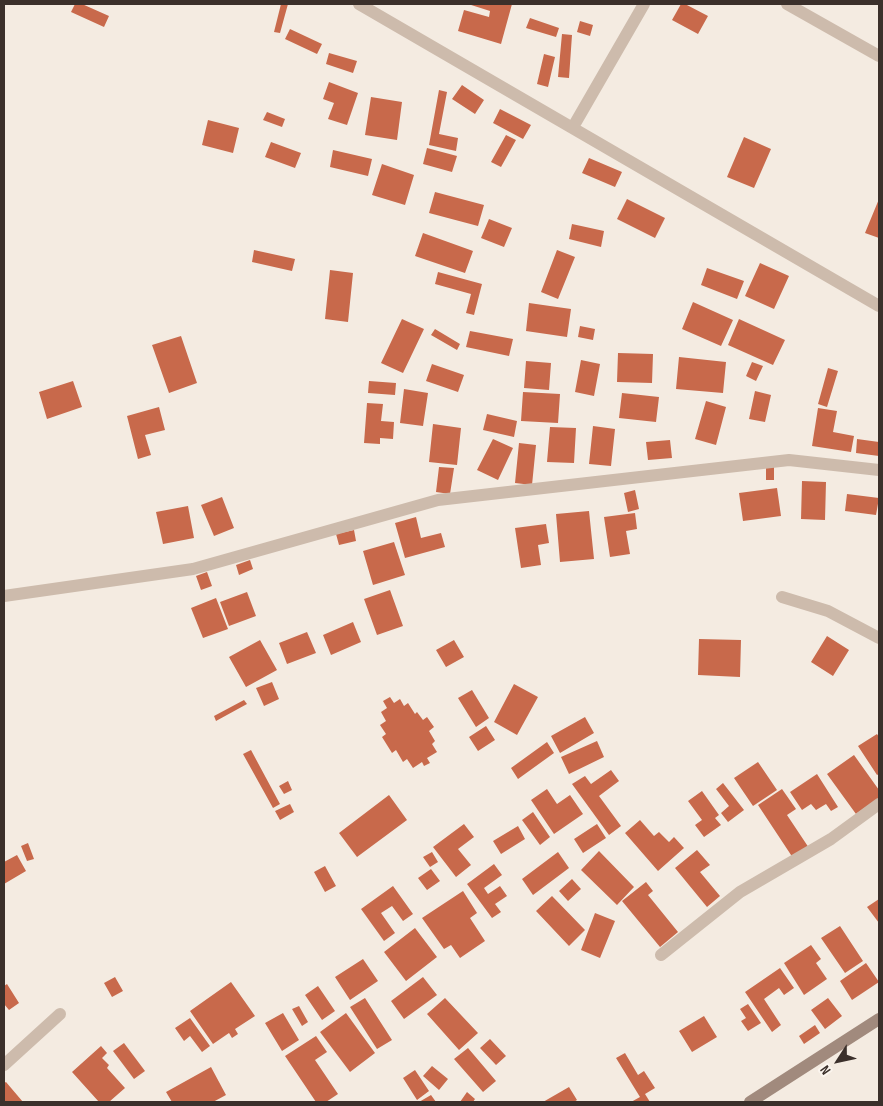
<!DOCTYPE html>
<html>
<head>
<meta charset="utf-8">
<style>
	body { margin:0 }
	#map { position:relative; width:883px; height:1106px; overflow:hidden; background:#f4ebe1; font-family:"Sofia Sans Condensed",sans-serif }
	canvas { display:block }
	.frame { position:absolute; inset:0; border:5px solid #3b302b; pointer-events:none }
	.north { position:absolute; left:813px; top:1036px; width:50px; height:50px; -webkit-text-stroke:4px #fbf5ee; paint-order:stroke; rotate:235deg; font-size:14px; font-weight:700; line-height:20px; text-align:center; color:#3b302b }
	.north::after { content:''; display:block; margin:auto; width:18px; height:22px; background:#3b302b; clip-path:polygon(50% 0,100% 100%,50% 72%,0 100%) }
</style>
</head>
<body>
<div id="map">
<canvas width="883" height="1106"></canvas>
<div class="frame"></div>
<div class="north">N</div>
</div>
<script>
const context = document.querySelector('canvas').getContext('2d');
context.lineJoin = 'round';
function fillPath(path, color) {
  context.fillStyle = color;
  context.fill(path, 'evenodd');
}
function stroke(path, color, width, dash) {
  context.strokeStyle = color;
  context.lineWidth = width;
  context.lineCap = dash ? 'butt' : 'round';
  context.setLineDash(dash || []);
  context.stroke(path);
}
const building = new Path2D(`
	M75,4H82L109,16L104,27L71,12Z
	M281,4H288L280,33L274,32Z
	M468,4H512L501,44L458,31L464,10L489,17L490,11Z
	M681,4H685L708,16L698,34L672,20Z
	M530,18L559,28L556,37L526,28Z
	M580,21L593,25L590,36L577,32Z
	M290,29L322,44L317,54L285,39Z
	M562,34L572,35L569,78L558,77Z
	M329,53L357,61L353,73L326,64Z
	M544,54L555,57L548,87L537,84Z
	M329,82L358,93L347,125L328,119L334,103L323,99Z
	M462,85L484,100L475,114L452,99Z
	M439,90L447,92L439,134L458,138L456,151L429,145Z
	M371,97L402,102L397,140L365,135Z
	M500,109L531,125L523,139L493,123Z
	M267,112L285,119L282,127L263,120Z
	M208,120L239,128L233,153L202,145Z
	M506,135L516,140L501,167L491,162Z
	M744,137L771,149L754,188L727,177Z
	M271,142L301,153L295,168L265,157Z
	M427,148L457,156L452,172L423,164Z
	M333,150L372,159L368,176L330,167Z
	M589,158L622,172L615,187L582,173Z
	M382,164L414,175L405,205L372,195Z
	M435,192L484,205L478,226L429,213Z
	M627,199L665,218L655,238L617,219Z
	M879,199V238L865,233Z
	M489,219L512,228L504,247L481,238Z
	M572,224L604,231L601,247L569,239Z
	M423,233L473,251L465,273L415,256Z
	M254,250L295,259L292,271L252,262Z
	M557,250L575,257L558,299L541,292Z
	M760,263L789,276L774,309L745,296Z
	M707,268L744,281L737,299L701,285Z
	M330,270L353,273L348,322L325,319Z
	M438,272L482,284L474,315L466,313L471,294L435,284Z
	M693,302L733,320L721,346L682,329Z
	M529,303L571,309L567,337L526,331Z
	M402,319L424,329L403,373L381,363Z
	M739,319L785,340L773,365L728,345Z
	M580,326L595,329L593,340L578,337Z
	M435,329L460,344L457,350L431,335Z
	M470,331L513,339L509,356L466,347Z
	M181,336L197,383L169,393L152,345Z
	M618,353L653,354L652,383L617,382Z
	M679,357L726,362L723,393L676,389Z
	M581,360L600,364L594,396L575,392Z
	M526,361L551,363L549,390L524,388Z
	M752,362L763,366L756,381L746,376Z
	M432,364L464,375L458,392L426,381Z
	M828,368L838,371L827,407L818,404Z
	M73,381L82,407L47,419L39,392Z
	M369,381L396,383L395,395L368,393Z
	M404,389L428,393L423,426L400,423Z
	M755,391L771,395L765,422L749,419Z
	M523,392L560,394L558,423L521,421Z
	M622,393L659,397L656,422L619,418Z
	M706,401L726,407L716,445L695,439Z
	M367,403L383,404L381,421L394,422L393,439L380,438V444L364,443Z
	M159,407L165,430L145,435L151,455L138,459L127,416Z
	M818,408L837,411L833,432L854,436L851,452L812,446Z
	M487,414L517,421L514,437L483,430Z
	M433,424L461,428L457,465L429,462Z
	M593,426L615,429L611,466L589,464Z
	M550,427L576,428L574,463L547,462Z
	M493,439L513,448L498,480L477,470Z
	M857,439L879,442V456L856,453Z
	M670,440L672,458L648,460L646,442Z
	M519,443L536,445L532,485L515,483Z
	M766,465H774V480H766Z
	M439,467L454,468L450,494L436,492Z
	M802,481L826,482L825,520L801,519Z
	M777,488L781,516L743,521L739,493Z
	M635,490L639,509L628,512L624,493Z
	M847,494L879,498L876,515L845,511Z
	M222,497L234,528L214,536L201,505Z
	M188,506L194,538L163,544L156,512Z
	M589,511L594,559L560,562L556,514Z
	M635,513L637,529L626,531L630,554L610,557L604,517Z
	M416,517L421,538L441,533L445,547L405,558L395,523Z
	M546,524L549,543L538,545L541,565L521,568L515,528Z
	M354,530L356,541L339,545L336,534Z
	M394,542L405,575L373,585L363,551Z
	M250,560L253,569L239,575L236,565Z
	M207,572L212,586L201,590L196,576Z
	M390,590L403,626L377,635L364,599Z
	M247,592L256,616L229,626L220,602Z
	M216,598L228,629L203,638L191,608Z
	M353,622L361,642L331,655L323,635Z
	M307,632L316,653L287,664L279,643Z
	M827,636L849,650L833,676L811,662Z
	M699,639L741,640L740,677L698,675Z
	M260,640L277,670L246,687L229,657Z
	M454,640L464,657L446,667L436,650Z
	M272,682L279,699L264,706L256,688Z
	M514,684L538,697L517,735L494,722Z
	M472,690L489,718L476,727L458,698Z
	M390,697L394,703L400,699L404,706L408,703L415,714L417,712L423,720L427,717L434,727L429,731L435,741L432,744L437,752L427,758L430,763L424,766L422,762L413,768L407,759L403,762L396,750L392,753L382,737L386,734L380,725L386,721L381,712L387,708L383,701Z
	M244,700L247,704L216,721L214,716Z
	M585,717L594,733L560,753L551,736Z
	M486,726L495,740L478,751L469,737Z
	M877,734L879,737V774L877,775L858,746Z
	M597,741L604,757L569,774L561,757Z
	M547,742L554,753L518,779L511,768Z
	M251,750L280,804L273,808L243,754Z
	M854,755L879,790V798L856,814L827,774Z
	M758,762L777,790L753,806L734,778Z
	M611,770L619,781L599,796L621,826L609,835L572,784L585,776L591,784Z
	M817,774L838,807L831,811L826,804L816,810L811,804L802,810L790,792Z
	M288,781L292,790L284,794L279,786Z
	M723,783L744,810L728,822L721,813L729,806L716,789Z
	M547,789L557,804L570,795L583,814L554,834L531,800Z
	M782,789L796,809L787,815L809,848L793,858L758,805Z
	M702,791L719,815L715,818L721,825L704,837L695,825L702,820L688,801Z
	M389,795L407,820L357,857L339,833Z
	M290,804L294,812L280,820L275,811Z
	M533,812L550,837L540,845L522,820Z
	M640,820L654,836L659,832L669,842L674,837L684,848L658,871L625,833Z
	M464,824L474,837L458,849L471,865L456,877L433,847Z
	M597,824L606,838L583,853L574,839Z
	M518,826L525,839L501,854L493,841Z
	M28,843L34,859L27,861L21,846Z
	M697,850L710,865L700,872L720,896L707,907L675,868Z
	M599,851L634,887L617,905L581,870Z
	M432,852L438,862L430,867L423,857Z
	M558,852L569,868L533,895L522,879Z
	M17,855L26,871L4,884V862Z
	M494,864L502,875L484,888L488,894L500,886L507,896L495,904L501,912L492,918L467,884Z
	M325,866L336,886L325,892L314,872Z
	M431,869L440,881L427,890L418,878Z
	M572,879L581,889L568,901L559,891Z
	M646,882L653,891L648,895L678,932L660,947L622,901Z
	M393,886L413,914L403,921L392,906L381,913L395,933L384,941L361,909Z
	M463,891L477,913L470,918L485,941L460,958L451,945L444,949L422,918Z
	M552,896L585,930L569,946L536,911Z
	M879,899V923L867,907Z
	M595,913L615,921L600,958L581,950Z
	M840,926L863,961L845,973L821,938Z
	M415,928L437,957L406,981L384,952Z
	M811,945L821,959L816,963L827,979L804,995L784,963Z
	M363,959L378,981L350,1000L335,977Z
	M866,963L879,982L852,1000L840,981Z
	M780,968L794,988L784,995L779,988L764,999L781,1025L772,1032L745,992Z
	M115,977L123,991L112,997L104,983Z
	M423,977L437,995L404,1019L391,1001Z
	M231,982L255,1016L235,1029L238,1034L232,1038L229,1033L213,1044L190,1011Z
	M7,984L19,1003L9,1010L4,1004V986Z
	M318,986L335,1011L322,1020L305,995Z
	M365,998L392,1040L377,1049L350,1007Z
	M445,998L478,1033L459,1050L427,1014Z
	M828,998L842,1016L825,1029L811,1010Z
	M748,1004L761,1023L748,1031L741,1021L746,1018L740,1009Z
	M299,1006L308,1022L302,1026L292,1009Z
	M283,1013L299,1040L282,1051L265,1023Z
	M346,1013L375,1053L350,1072L320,1032Z
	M704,1016L717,1037L692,1052L679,1031Z
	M190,1018L210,1046L202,1052L190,1036L184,1041L175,1028Z
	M815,1025L820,1033L804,1044L799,1036Z
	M316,1036L327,1052L315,1060L338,1094L326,1102H316L285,1056Z
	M490,1039L506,1056L496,1065L480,1048Z
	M124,1043L145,1071L134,1079L113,1051Z
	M101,1046L107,1053L102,1058L109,1065L107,1068L125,1088L109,1102H99L72,1072Z
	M468,1048L496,1081L483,1092L454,1059Z
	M625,1053L638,1075L644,1071L655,1088L645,1094L650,1102H631L640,1097L616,1058Z
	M432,1066L448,1079L439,1090L423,1076Z
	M211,1067L226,1095L213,1102H172L166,1092Z
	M415,1070L429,1091L417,1100L403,1078Z
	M6,1082L23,1102H4V1083Z
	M569,1087L577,1100L574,1102H543Z
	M467,1092L475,1099L473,1102H460Z
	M431,1095L436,1102H419Z`);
const minor = new Path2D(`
	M359,4L879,306
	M787,4L879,56
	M573,127L644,4
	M4,596L193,569L438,500L789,460L879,470
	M782,597L828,611L879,638
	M661,955L740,892L831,839L879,804
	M4,1065L60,1014`);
const secondary = new Path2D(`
	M750,1102L879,1019`);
fillPath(building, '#c8694b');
stroke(minor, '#cdbbac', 12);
stroke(secondary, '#a18a7d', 12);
</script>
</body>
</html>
